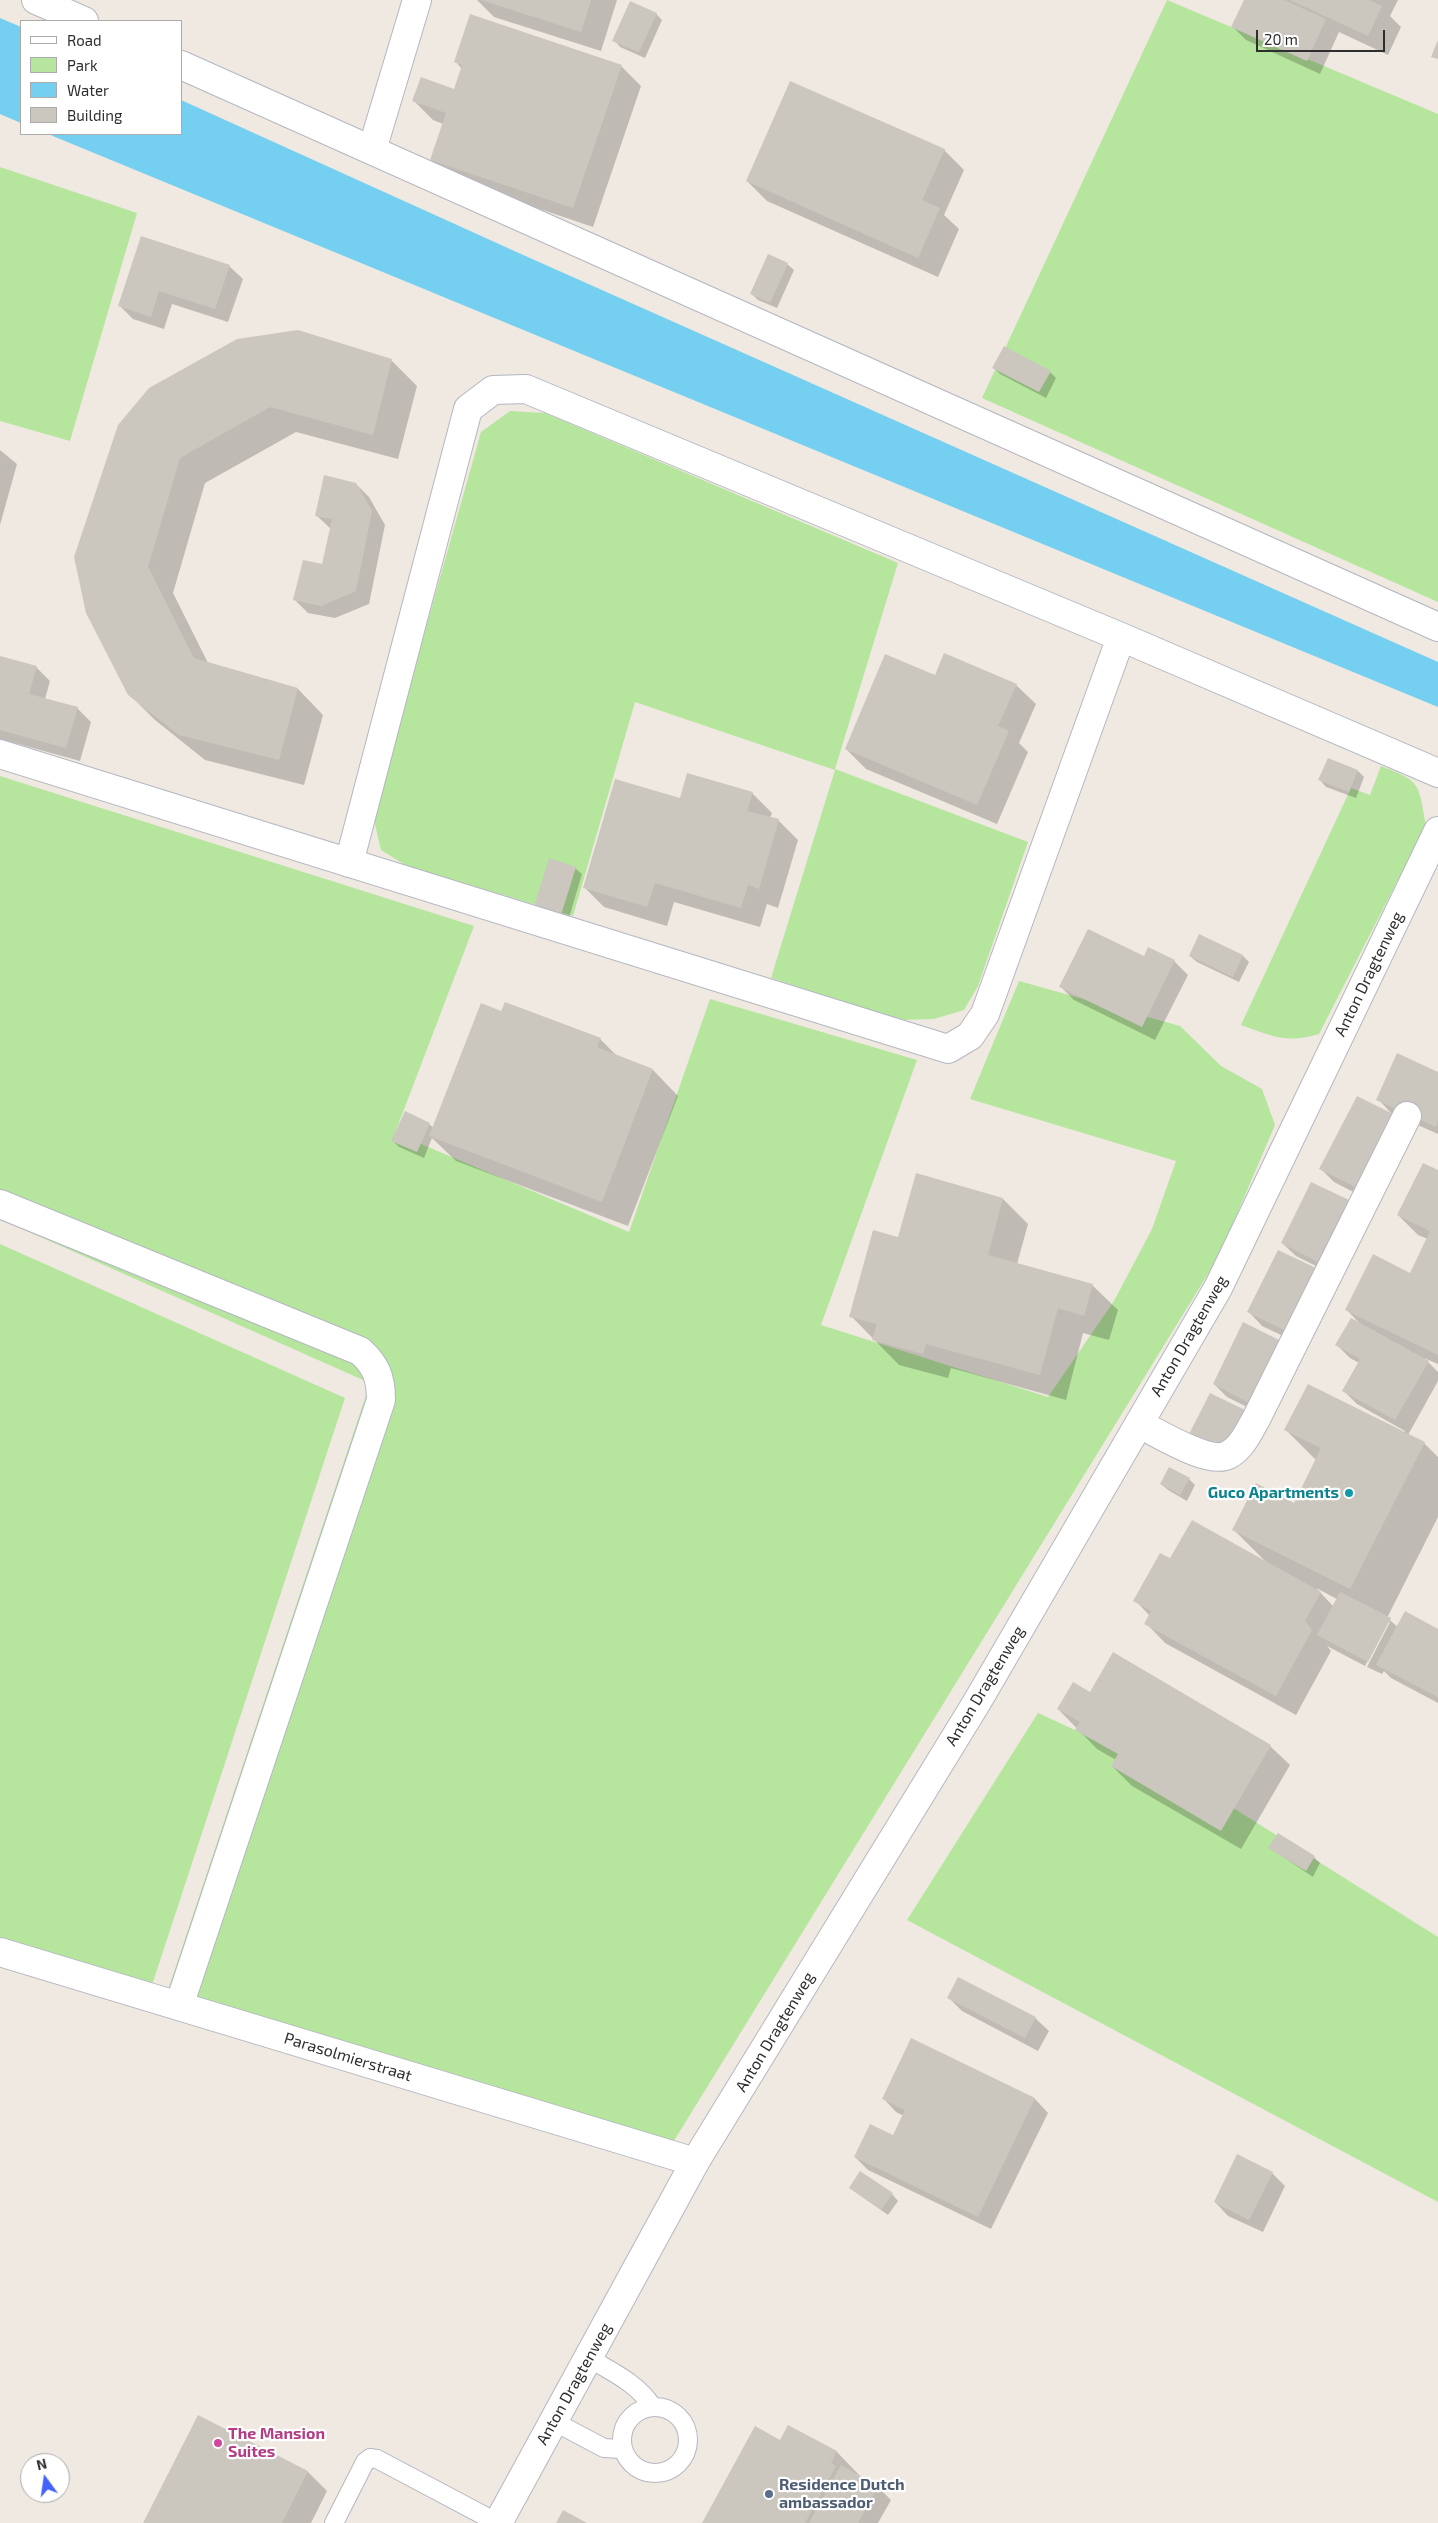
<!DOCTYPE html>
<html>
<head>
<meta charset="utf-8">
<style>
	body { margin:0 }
	#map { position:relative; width:1438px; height:2523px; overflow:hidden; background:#efe9e1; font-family:"Exo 2",sans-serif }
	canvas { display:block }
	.legend { position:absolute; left:20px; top:20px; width:162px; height:115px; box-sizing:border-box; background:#fff; border:1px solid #ababab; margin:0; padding:6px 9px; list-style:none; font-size:15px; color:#2e2e2e }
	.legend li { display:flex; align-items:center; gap:10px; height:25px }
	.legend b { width:25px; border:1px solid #ababab }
	.north { position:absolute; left:20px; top:2453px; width:50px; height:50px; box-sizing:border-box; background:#fff; border:1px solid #ababab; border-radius:50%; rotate:346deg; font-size:14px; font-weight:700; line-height:20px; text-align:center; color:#2e2e2e }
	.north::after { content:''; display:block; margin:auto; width:18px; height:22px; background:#4264fb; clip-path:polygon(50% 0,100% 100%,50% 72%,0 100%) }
	.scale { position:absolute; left:1256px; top:30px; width:129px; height:22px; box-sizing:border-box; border:2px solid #2e2e2e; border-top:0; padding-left:6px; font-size:15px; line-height:18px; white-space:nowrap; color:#2e2e2e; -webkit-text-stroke:4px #fff; paint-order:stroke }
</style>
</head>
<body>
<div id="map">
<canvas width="1438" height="2523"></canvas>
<ul class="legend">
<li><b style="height:6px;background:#fff"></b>Road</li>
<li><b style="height:14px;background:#b6e59e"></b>Park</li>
<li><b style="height:14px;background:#75cff0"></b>Water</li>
<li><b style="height:14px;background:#cbc7bf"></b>Building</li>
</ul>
<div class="north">N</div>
<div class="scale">20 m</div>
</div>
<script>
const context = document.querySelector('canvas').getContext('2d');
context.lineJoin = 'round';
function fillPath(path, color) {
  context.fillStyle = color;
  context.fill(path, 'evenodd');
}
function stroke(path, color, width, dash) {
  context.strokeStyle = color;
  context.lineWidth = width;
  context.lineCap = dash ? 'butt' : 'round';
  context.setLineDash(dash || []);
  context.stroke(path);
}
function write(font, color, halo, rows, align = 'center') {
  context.font = font + ' "Exo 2",sans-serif';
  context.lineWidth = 4.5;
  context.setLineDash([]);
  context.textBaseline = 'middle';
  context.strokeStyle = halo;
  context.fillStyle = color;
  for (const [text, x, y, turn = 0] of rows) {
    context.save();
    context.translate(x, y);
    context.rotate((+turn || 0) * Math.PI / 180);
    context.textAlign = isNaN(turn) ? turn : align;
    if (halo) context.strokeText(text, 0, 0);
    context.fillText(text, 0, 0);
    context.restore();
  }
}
const green = new Path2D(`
	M1167,0L1438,114V602L982,398Z
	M0,167L137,213L70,441L0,421Z
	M510,411L545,413L898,563L835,769L1028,842L978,986L964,1010L934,1019L899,1020L771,978L835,770L635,702L573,916L407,866L381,850L373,816L481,432Z
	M1381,766C1422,782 1418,783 1426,825L1319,1034C1286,1044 1272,1036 1241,1025L1351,788L1370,795Z
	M0,776L474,926L395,1133L629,1232L710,999L917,1060L821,1325L1048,1397L1114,1301L1152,1229L1176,1161L970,1099L1019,981L1180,1026L1221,1066L1262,1089L1275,1125L1219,1256L672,2144L167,1993L370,1383L0,1219Z
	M0,1244L345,1398L151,1988L0,1942Z
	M1038,1713L1125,1753L1227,1804L1438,1937V2202L907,1920Z`);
const water = new Path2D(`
	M0,18L21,27V123L0,114Z
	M181,100L521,254L1438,662V707L48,134H181Z`);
const shadow = new Path2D(`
	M477,0H617L601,51L494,17Z
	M1245,0H1398L1390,16L1401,27L1388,55L1339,32L1320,74L1246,40L1233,27Z
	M656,14L662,20L645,58L620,47L614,40Z
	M455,61L621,66L641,86L593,227L451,179L431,160L443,124L433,120L413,100L455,90L462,69Z
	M944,150L964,170L944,215L959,229L938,277L767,201L747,181Z
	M142,237L229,266L243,279L228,322L172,304L164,329L133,319L119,305Z
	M787,264L794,270L777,308L758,300L752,294Z
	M392,361L417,386L398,459L296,432L205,483L173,593L208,663L298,689L323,715L304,785L205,760L155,720L129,694L119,425Z
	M994,368L1050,372L1056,378L1046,398L1000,374Z
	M0,450L17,464L0,525Z
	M356,484L369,497L385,525L369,604L335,618L308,613L295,600L323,565L331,529L316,515Z
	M0,657L36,667L50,681L45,699L77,708L91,722L80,761L0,739Z
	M935,677L1016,685L1036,704L1019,743L1028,752L997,824L866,769L846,749Z
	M1358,771L1364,777L1356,798L1326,787L1320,780Z
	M752,793L772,813L770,818L778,820L798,840L778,908L767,904L760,927L674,902L667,926L604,907L584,887L681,799Z
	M575,868L582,874L568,921L542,913Z
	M1200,936L1243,956L1249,962L1239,982L1197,962L1190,956Z
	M1174,961L1188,975L1155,1040L1074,1000L1061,987Z
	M502,1013L600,1039L617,1056L653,1070L678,1096L628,1226L456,1161L432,1138L424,1158L399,1147L393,1141L429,1124L434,1128Z
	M1438,1073V1134L1391,1113L1378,1099Z
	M1392,1116L1369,1200L1334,1182L1321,1169Z
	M1438,1172V1364L1424,1358L1438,1372V1381L1408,1435L1424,1443L1438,1457V1517L1387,1618L1398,1627L1438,1630V1703L1391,1678L1384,1671L1382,1674L1367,1667L1390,1622H1388L1365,1666L1327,1646L1331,1651L1296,1715L1165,1643L1146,1623L1150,1616L1135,1600L1171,1560L1266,1562L1234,1530L1295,1504L1316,1460L1286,1430L1404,1433L1405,1431L1357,1404L1344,1391L1359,1363L1350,1358L1337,1345L1361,1325L1347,1310L1411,1274L1428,1239L1418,1235L1398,1215ZM1316,1588L1337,1599L1333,1606Z
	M1003,1199L1028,1224L1017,1264L1092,1285L1118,1310L1109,1340L1083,1333L1066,1400L951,1368L948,1378L899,1365L851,1316L899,1239Z
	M1348,1201L1362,1214L1332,1274L1296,1256L1282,1243Z
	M1315,1269L1298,1343L1262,1326L1249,1312Z
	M1280,1342L1263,1415L1227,1397L1214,1384Z
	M1189,1479L1195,1485L1187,1501L1168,1490L1161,1484Z
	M1090,1694L1270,1746L1290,1765L1241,1849L1132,1786L1112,1766L1116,1760L1097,1749L1058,1709Z
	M1270,1848L1314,1857L1320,1863L1313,1877Z
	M949,1998L1035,2018L1049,2031L1038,2051L962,2011Z
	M912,2040L1035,2099L1048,2113L991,2229L868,2170L855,2157L893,2137L904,2116L896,2112L883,2098Z
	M1272,2173L1285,2186L1263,2232L1228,2216L1215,2202Z
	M850,2188L892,2194L898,2201L888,2215Z
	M780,2442L837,2452L862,2478L878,2487L891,2500L878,2523H704Z
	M308,2472L327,2491L311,2523H144Z`);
const building = new Path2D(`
	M481,0H591L581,32Z
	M1244,0H1284L1326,19L1307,61L1231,27Z
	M1290,0H1369L1382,6L1368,36Z
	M630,1L657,13L639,52L612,41Z
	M470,14L622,65L573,208L430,160L446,113L412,101L421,77L454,89L462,65L454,62Z
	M1438,40V59L1431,57Z
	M790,81L945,149L922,200L940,208L918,258L746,181Z
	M141,236L230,265L215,309L159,291L151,317L118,306Z
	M768,254L788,263L770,303L750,294Z
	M298,330L392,359L373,435L270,407L180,458L148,567L194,658L298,688L279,760L179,735L128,695L86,613L74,557L118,425L149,388L237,339Z
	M1004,346L1051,371L1039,392L992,368Z
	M324,475L356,483L372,511L356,591L321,606L293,600L303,560L322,564L332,519L315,516Z
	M944,653L1017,684L998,726L1009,731L977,805L845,749L885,654L935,675Z
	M0,656L37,666L29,694L78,707L66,748L0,730Z
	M1328,758L1358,770L1349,792L1318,780Z
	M687,773L753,792L747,811L779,819L759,889L748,885L741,908L655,883L647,907L583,888L615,779L680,798Z
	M549,858L576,867L561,915L534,907Z
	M1088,929L1144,956L1148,947L1175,960L1142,1027L1059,987Z
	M1199,934L1243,955L1233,977L1189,956Z
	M505,1002L601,1038L597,1047L653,1069L602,1202L429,1136L481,1003L501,1011Z
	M1397,1053L1438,1072V1121L1436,1127L1376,1100Z
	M1357,1096L1393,1114L1355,1187L1319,1169Z
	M405,1111L430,1123L417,1152L391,1141Z
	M1423,1163L1438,1170V1355L1345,1310L1373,1254L1410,1273L1430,1231L1397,1215Z
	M916,1173L1003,1198L988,1255L1093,1284L1084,1316L1058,1308L1040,1375L926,1344L923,1354L872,1340L877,1324L849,1317L873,1230L898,1237Z
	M1311,1182L1349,1200L1318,1262L1281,1243Z
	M1278,1250L1316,1268L1284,1330L1247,1312Z
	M1351,1318L1429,1361L1395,1420L1342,1391L1360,1359L1335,1345Z
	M1243,1322L1281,1341L1249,1403L1213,1384Z
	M1308,1384L1425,1442L1350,1589L1232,1530L1256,1483L1294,1503L1321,1448L1284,1430Z
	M1210,1393L1245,1410L1222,1456L1187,1438Z
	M1169,1467L1190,1478L1180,1495L1160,1484Z
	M1192,1520L1321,1592L1305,1621L1312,1630L1276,1696L1144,1624L1151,1611L1133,1601L1160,1553L1170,1558Z
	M1340,1592L1391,1618L1368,1662L1317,1635Z
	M1405,1611L1438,1629V1697L1376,1665Z
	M1113,1652L1271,1745L1221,1831L1111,1766L1118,1754L1075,1730L1080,1722L1057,1709L1073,1682L1090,1692Z
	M1278,1833L1315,1856L1306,1871L1268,1848Z
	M958,1977L1036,2017L1025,2038L947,1998Z
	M911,2038L1035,2098L978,2217L854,2157L870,2124L893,2135L905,2110L882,2099Z
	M1237,2154L1273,2172L1249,2220L1214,2202Z
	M860,2171L893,2193L881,2210L849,2188Z
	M198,2415L308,2471L282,2523H143Z
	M788,2425L837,2451L831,2463L836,2466L805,2523H702L755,2426L780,2440Z
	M841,2465L878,2486L858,2523H809Z
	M563,2510L587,2523H556Z`);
const lane = new Path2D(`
	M589,2358C612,2372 637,2383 652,2406
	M622 2440a33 33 0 1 1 66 0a33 33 0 1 1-66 0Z
	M553,2421L604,2448L622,2449
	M334,2523L365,2462L370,2458L377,2459L498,2523`);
const street = new Path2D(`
	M36,0L84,21
	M181,65L1438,627
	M372,150L417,0
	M0,754L948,1049L970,1036L985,1014L1121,637
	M349,863L468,409L493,390L526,389L1121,637L1438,773
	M0,1204L360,1351C376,1365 381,1378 381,1400L179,2006
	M1139,1424C1159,1433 1208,1465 1228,1455C1242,1448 1249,1431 1256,1419L1407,1116
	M0,1952L695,2162`);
const secondary = new Path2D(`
	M498,2523L695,2162L977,1702L1218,1288L1438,831`);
const markers = [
	[1349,1493,5,"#0f9aa8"],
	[218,2443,5,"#d1479c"],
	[769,2494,5,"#5c6f8a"]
];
const streetNames = [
	["Anton Dragtenweg",1369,974,-64],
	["Anton Dragtenweg",1189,1336,-60],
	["Anton Dragtenweg",985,1686,-59],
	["Anton Dragtenweg",775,2032,-59],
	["Parasolmierstraat",348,2057,17],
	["Anton Dragtenweg",574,2384,-61]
];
const cultureNames = [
	["Guco Apartments",1339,1493]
];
const hotelNames = [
	["The Mansion",228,2434],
	["Suites",228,2452]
];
const serviceNames = [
	["Residence Dutch",779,2485],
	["ambassador",779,2503]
];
fillPath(green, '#b6e59e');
fillPath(water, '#75cff0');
fillPath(shadow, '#0003');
fillPath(building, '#cbc7bf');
stroke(lane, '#b4b7c1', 20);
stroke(street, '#b4b7c1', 30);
stroke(secondary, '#b4b7c1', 30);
stroke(lane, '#fff', 18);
stroke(street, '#fff', 28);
stroke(secondary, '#fff', 28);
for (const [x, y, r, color] of markers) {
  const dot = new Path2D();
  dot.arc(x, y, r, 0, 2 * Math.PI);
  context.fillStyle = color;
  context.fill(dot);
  stroke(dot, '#fff', 2);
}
write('16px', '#2e2e2e', '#fff', streetNames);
write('bold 16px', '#0d838f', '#fff', cultureNames, 'right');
write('bold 16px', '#b23c85', '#fff', hotelNames, 'left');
write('bold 16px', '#4e5e75', '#fff', serviceNames, 'left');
</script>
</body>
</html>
